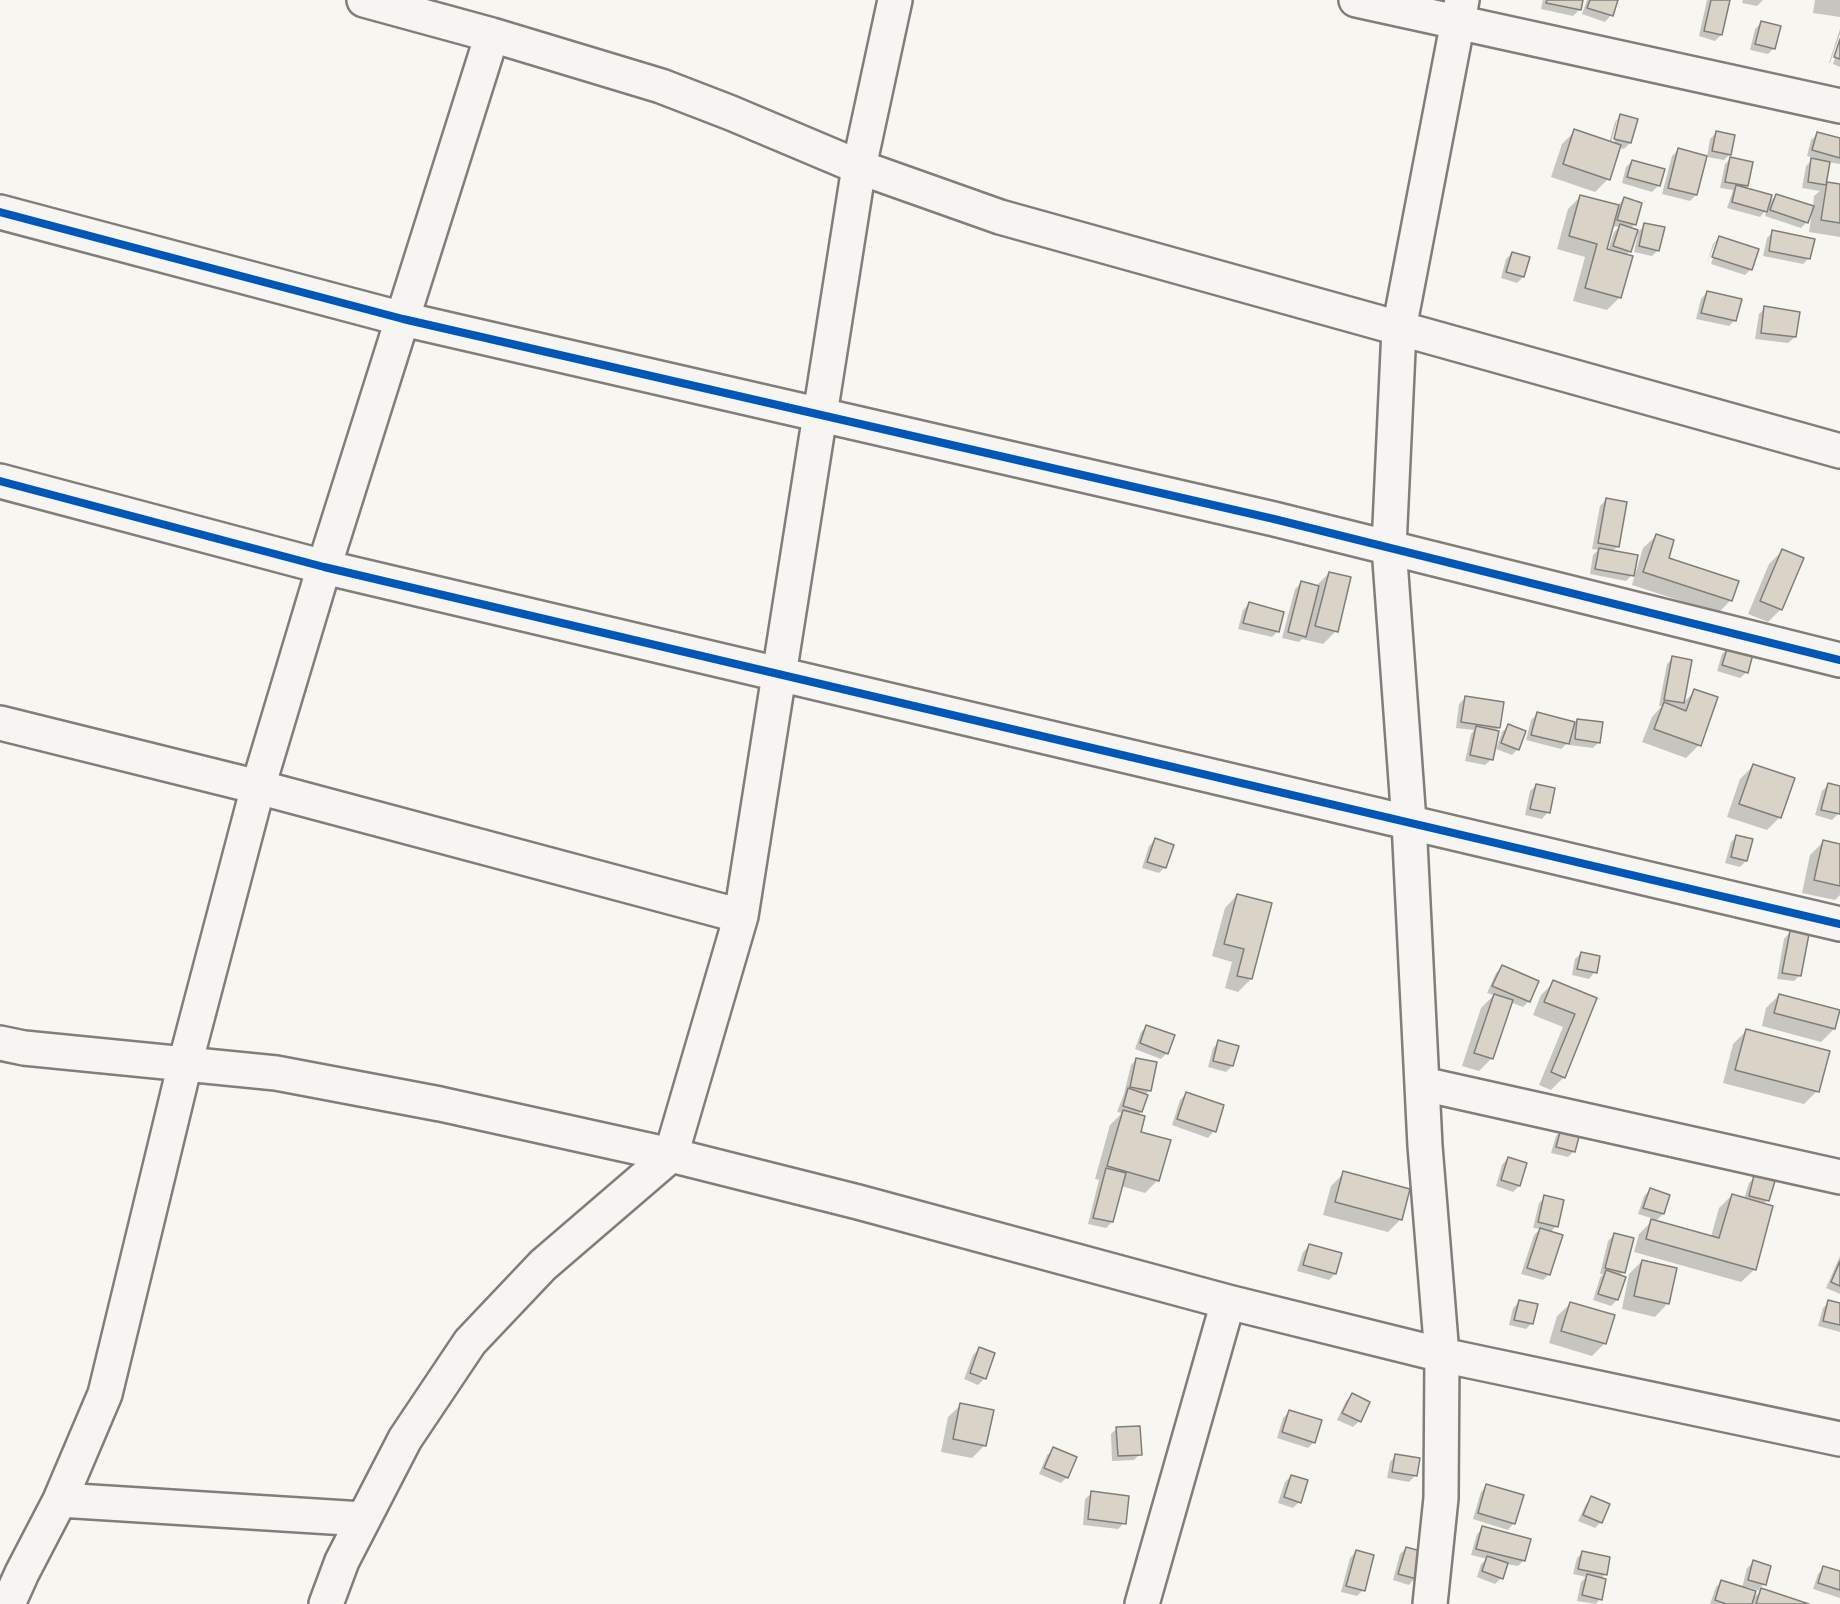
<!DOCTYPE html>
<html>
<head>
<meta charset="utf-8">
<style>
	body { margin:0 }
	canvas { display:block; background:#f8f6f0 }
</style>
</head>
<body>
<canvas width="1840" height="1604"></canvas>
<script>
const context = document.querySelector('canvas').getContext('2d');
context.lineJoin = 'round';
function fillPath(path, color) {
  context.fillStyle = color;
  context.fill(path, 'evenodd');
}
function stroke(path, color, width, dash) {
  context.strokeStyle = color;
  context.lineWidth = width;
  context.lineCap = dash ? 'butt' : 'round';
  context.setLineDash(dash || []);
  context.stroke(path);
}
const shadow = new Path2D(`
	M1543,0H1582L1579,10L1573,16L1541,9Z
	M1587,0H1616L1611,15L1605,22L1582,14Z
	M1707,0H1729L1721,35L1715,41L1699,36Z
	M1743,0H1763L1757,6L1742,3Z
	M1815,0H1840V17L1813,13Z
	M1761,23L1774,48L1768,54L1750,50L1755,29Z
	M1840,29V34L1830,63H1829Z
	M1840,44V67L1833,64Z
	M1621,116L1630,143L1624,149L1619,148L1608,179L1595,192L1551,177L1562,144L1575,131L1609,143L1615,122ZM1617,121H1620L1613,147L1610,146Z
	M1716,133L1730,154L1724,160L1707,157L1710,139Z
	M1817,134L1840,140V164L1828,162L1824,187L1827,183L1840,186V237L1809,232L1812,212H1810L1807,222L1801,228L1765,216L1767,209L1760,217L1727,208L1733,190L1720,188L1725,164L1731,158L1751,163L1747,186L1744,189L1768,204L1776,195L1813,207L1814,196L1820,191L1802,188L1806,166L1814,158L1807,156L1811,140Z
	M1678,150L1696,195L1690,201L1662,194L1672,156Z
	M1632,161L1663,170L1658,186L1652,192L1622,183L1626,167Z
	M1581,196L1618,205L1624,199L1635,224L1630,229L1638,232L1645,225L1658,250L1652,256L1634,252L1638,234H1636L1630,251L1626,256L1620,297L1607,310L1573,301L1585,257L1557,249L1568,209ZM1612,226L1619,227L1614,232L1608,250L1606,249Z
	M1773,232L1809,258L1803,264L1763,256L1767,238Z
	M1720,237L1751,269L1745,275L1711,264L1718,243H1715L1707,263L1713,244Z
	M1512,253L1528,258L1523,277L1517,283L1501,278L1506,259Z
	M1707,292L1735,320L1729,326L1696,319L1701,299Z
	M1765,308L1795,337L1788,343L1755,339L1759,314Z
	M1606,500L1625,503L1617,547L1612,552L1632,575L1626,581L1590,574L1593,555L1598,550L1592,549L1600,506Z
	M1656,536L1667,559L1731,600L1718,613L1632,585L1643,548Z
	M1782,551L1781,609L1768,622L1748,614L1769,564Z
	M1329,573L1336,631L1323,644L1302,639L1299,642L1282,638L1295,589L1301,583L1316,586Z
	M1249,604L1278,631L1272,637L1238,629L1243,610Z
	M1728,648L1747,672L1740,678L1717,671L1722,654Z
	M1673,658L1683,703L1695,691L1716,698L1699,745L1686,758L1642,742L1652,717L1662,706H1659L1667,664Z
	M1465,698L1499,727L1494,732L1492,759L1485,765L1465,761L1471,734L1474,730L1456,728L1459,704Z
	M1537,714L1574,724L1578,720L1599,742L1593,748L1569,745L1570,741L1561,749L1526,740L1531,720Z
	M1508,726L1518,749L1512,755L1496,749L1502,732Z
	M1753,766L1780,817L1767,830L1727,817L1740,779Z
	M1537,785L1548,812L1542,819L1525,815L1530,791Z
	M1828,785L1840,788V807L1838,814L1832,820L1815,815L1822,791Z
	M1737,836L1746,861L1740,867L1725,863L1731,842Z
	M1155,840L1165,867L1159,873L1142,868L1149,846Z
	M1823,842L1840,846V895L1835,900L1802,893L1810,855Z
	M1237,895L1251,979L1238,992L1225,988L1232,962L1212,956L1225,908Z
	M1790,932L1800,975L1794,981L1777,979L1784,939Z
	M1581,953L1595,972L1589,979L1572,975L1575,959Z
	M1502,967L1529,1001L1523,1007L1510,1002L1492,1058L1479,1071L1462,1066L1481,1008L1494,995L1487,993L1496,973Z
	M1554,982L1595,999L1564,1077L1551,1090L1539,1085L1563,1027L1533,1015L1541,995Z
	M1779,995L1834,1029L1821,1042L1762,1026L1766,1008Z
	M1147,1026L1167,1053L1161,1059L1135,1049L1141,1032Z
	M1746,1031L1817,1091L1804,1104L1723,1083L1733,1044Z
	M1219,1042L1232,1066L1226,1072L1208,1067L1213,1048Z
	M1137,1059L1149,1091L1145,1095L1141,1112L1137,1116L1139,1133L1158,1180L1145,1193L1121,1186L1112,1222L1106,1228L1088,1224L1099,1180L1095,1179L1110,1125L1122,1113L1117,1112L1124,1094L1131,1065Z
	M1186,1094L1223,1106L1214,1131L1208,1138L1172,1125L1180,1100Z
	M1562,1130L1574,1151L1568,1157L1551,1153L1556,1136Z
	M1508,1158L1526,1164L1519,1186L1513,1192L1496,1186L1502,1165Z
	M1344,1173L1401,1219L1388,1232L1323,1215L1331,1186Z
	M1755,1177L1768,1200L1763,1204L1772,1207L1754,1270L1741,1282L1634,1252L1639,1234L1654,1219L1638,1214L1644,1196L1650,1190L1668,1196L1663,1214L1655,1222L1711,1237L1719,1208L1732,1195L1744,1199L1749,1183Z
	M1545,1197L1556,1226L1550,1233L1549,1274L1543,1280L1521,1274L1534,1235L1540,1229L1533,1228L1539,1203Z
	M1614,1235L1623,1272L1619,1276L1617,1300L1611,1306L1593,1300L1600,1278L1603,1274H1600L1608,1241Z
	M1309,1246L1335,1274L1329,1280L1297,1271L1303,1252Z
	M1840,1256V1294L1826,1288Z
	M1642,1261L1675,1270L1667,1304L1655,1317L1622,1309L1629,1274Z
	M1519,1302L1532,1323L1526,1329L1509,1325L1513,1308Z
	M1829,1302L1840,1305V1332L1818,1326L1823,1308Z
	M1570,1304L1605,1343L1592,1356L1549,1343L1557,1316Z
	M979,1349L993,1354L984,1379L978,1385L964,1379L973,1355Z
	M1352,1395L1368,1402L1359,1421L1353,1427L1337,1420L1346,1401Z
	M961,1405L985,1445L972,1458L941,1452L948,1417Z
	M1289,1412L1314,1442L1308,1448L1277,1438L1283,1418Z
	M1117,1428L1140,1454L1134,1460L1112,1461L1111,1434Z
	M1054,1449L1067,1477L1061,1483L1039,1474L1047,1455Z
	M1396,1455L1415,1476L1409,1482L1387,1478L1390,1462Z
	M1291,1476L1299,1502L1293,1508L1278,1503L1285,1482Z
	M1487,1486L1514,1523L1508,1530L1473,1519L1481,1492Z
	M1092,1493L1124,1523L1118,1529L1083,1525L1085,1499Z
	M1592,1498L1601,1522L1595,1528L1578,1521L1586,1504Z
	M1483,1528L1524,1560L1518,1566L1506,1564L1501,1578L1495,1584L1477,1577L1481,1564L1487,1559L1471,1555L1477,1534Z
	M1406,1548L1415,1578L1409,1585L1393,1580L1400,1554Z
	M1356,1552L1363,1590L1357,1596L1341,1592L1350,1558Z
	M1583,1552L1605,1574L1601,1579L1600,1599L1596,1604L1577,1601L1581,1582L1586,1577L1573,1574L1577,1558Z
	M1754,1562L1764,1584L1759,1589L1805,1604H1710L1716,1587L1722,1581L1742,1588L1747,1568ZM1747,1587L1761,1591L1751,1600L1746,1590Z
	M1824,1568L1840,1573V1598L1813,1589L1818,1574Z`);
const building = new Path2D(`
	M1547,0H1583L1581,10L1546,3Z
	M1590,0H1618L1613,16L1587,8Z
	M1711,0H1730L1722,35L1704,31Z
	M1761,21L1781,26L1775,49L1755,44Z
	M1840,39V59L1834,57Z
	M1620,114L1638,119L1631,143L1614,139Z
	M1574,129L1621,145L1610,180L1563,164Z
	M1716,131L1735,135L1731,155L1712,151Z
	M1817,132L1840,138V158L1812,150Z
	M1678,148L1707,156L1697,195L1668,188Z
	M1730,157L1753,162L1748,186L1725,182Z
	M1811,158L1830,162L1826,185L1808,182Z
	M1632,160L1665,169L1660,186L1627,177Z
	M1827,182L1840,184V223L1821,220Z
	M1736,185L1772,195L1767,212L1732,202Z
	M1776,194L1814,206L1808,223L1770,210Z
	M1580,195L1619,205L1607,249L1633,256L1621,298L1585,288L1597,244L1569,236Z
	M1624,197L1642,203L1636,225L1617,220Z
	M1644,223L1665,227L1659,251L1639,246Z
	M1620,224L1638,230L1631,252L1613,246Z
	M1772,230L1815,239L1810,259L1769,251Z
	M1719,236L1759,249L1752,270L1712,257Z
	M1512,252L1530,257L1524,277L1506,272Z
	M1707,291L1742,299L1736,321L1701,313Z
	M1764,306L1800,312L1796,337L1761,333Z
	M1606,498L1627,502L1619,547L1598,543Z
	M1656,534L1674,540L1669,558L1739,581L1732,601L1643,572Z
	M1599,548L1638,555L1634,576L1595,569Z
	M1782,549L1804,558L1782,610L1760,601Z
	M1329,572L1351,577L1338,632L1315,626Z
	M1301,581L1319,586L1306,637L1288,632Z
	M1249,602L1284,612L1279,632L1243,623Z
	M1728,646L1753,654L1748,673L1722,665Z
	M1672,656L1692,660L1684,703L1664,700Z
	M1694,689L1718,697L1701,746L1654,729L1664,702L1686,711Z
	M1465,696L1504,702L1500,728L1461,722Z
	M1537,712L1575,722L1569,744L1531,735Z
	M1577,719L1603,722L1600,743L1575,739Z
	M1508,724L1526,731L1519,750L1501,743Z
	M1476,726L1499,731L1493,760L1470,755Z
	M1753,764L1795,778L1781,818L1739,804Z
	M1828,783L1840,786V814L1821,810Z
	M1536,784L1555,788L1550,813L1530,809Z
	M1736,835L1753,839L1747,861L1731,857Z
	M1155,838L1174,845L1166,868L1147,862Z
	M1823,840L1840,844V886L1814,880Z
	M1237,894L1272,903L1252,979L1237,976L1244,949L1224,944Z
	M1790,931L1809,934L1801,976L1782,973Z
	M1581,952L1600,956L1597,973L1577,969Z
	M1502,965L1539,981L1530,1002L1492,986Z
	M1553,980L1597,998L1565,1078L1551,1072L1575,1014L1544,1002Z
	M1494,994L1513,1000L1493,1059L1474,1053Z
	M1779,994L1840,1010L1835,1029L1774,1013Z
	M1146,1025L1175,1035L1168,1054L1140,1043Z
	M1746,1029L1830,1051L1819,1092L1735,1070Z
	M1218,1040L1239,1046L1233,1066L1213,1061Z
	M1136,1058L1157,1062L1151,1091L1130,1087Z
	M1128,1088L1148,1095L1142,1112L1123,1106Z
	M1186,1092L1224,1105L1216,1132L1177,1119Z
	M1123,1110L1145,1116L1141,1132L1171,1140L1159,1181L1107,1166Z
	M1561,1128L1580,1133L1575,1152L1556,1147Z
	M1508,1157L1527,1163L1520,1186L1501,1180Z
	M1106,1168L1126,1173L1113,1222L1093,1218Z
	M1343,1171L1410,1189L1402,1220L1335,1202Z
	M1754,1175L1775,1181L1769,1201L1749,1196Z
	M1650,1188L1670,1195L1664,1214L1643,1208Z
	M1732,1194L1773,1206L1756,1270L1646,1239L1651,1219L1719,1238Z
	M1544,1195L1564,1200L1558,1227L1538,1222Z
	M1540,1228L1563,1235L1550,1275L1527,1268Z
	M1614,1233L1634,1238L1625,1273L1605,1268Z
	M1309,1244L1342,1253L1336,1274L1303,1265Z
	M1642,1260L1677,1268L1669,1304L1634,1296Z
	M1840,1261V1286L1831,1282Z
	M1606,1270L1626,1277L1618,1300L1598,1294Z
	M1519,1300L1538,1304L1533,1324L1514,1320Z
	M1828,1300L1840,1303V1325L1823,1321Z
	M1570,1302L1615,1315L1606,1344L1561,1331Z
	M979,1347L995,1353L986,1379L970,1373Z
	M1352,1393L1370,1402L1361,1422L1342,1413Z
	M960,1403L994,1410L986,1446L953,1439Z
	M1289,1410L1322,1420L1315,1443L1282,1432Z
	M1140,1426L1142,1455L1118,1456L1116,1427Z
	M1053,1447L1077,1457L1068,1478L1044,1468Z
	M1395,1454L1420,1458L1417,1476L1392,1472Z
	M1291,1475L1308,1480L1301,1503L1284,1497Z
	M1486,1484L1524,1495L1515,1524L1478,1513Z
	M1091,1491L1129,1496L1126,1524L1088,1519Z
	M1591,1496L1610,1504L1602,1523L1583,1515Z
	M1482,1526L1531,1539L1525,1561L1476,1549Z
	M1406,1547L1424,1552L1417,1579L1398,1574Z
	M1356,1550L1374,1555L1365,1591L1346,1586Z
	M1582,1551L1610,1557L1607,1575L1578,1569Z
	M1487,1556L1508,1563L1503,1579L1482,1571Z
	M1753,1560L1771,1566L1766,1585L1748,1580Z
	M1823,1566L1840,1571V1590L1818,1583Z
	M1587,1574L1606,1579L1602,1600L1582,1595Z
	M1721,1580L1756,1591L1752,1604H1726L1715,1600Z
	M1761,1588L1809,1604H1756Z`);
const street = new Path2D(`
	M364,0L492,35L661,86L731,113L859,167L1000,217L1840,451
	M1356,0L1840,106
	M0,212L403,319L1274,519L1840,660
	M0,481L324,567L1840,924
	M0,723L258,787L741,916
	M0,1043L24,1048L276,1073L440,1104L671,1155L858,1202L1228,1302L1442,1355L1840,1439
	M1423,1084L1840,1177
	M60,1500L363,1519
	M8,1604L22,1573L60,1500L105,1394L185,1064L258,787L324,567L492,35
	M326,1604L342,1561L405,1439L470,1342L543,1265L671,1155L741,916L859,167L895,0
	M1142,1604L1228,1302
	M1430,1604L1441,1498L1442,1355L1425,1146L1409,822L1389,547L1399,329L1462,0`);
const cycleway = new Path2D(`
	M0,212L403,319L1274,519L1840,660
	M0,481L324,567L1840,924`);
fillPath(shadow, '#0003');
fillPath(building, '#dad4c8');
stroke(building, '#7f7e7b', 1.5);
stroke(street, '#7f7e7b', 38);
stroke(street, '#f6f5f1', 33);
stroke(cycleway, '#0057b8', 8);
</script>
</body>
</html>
